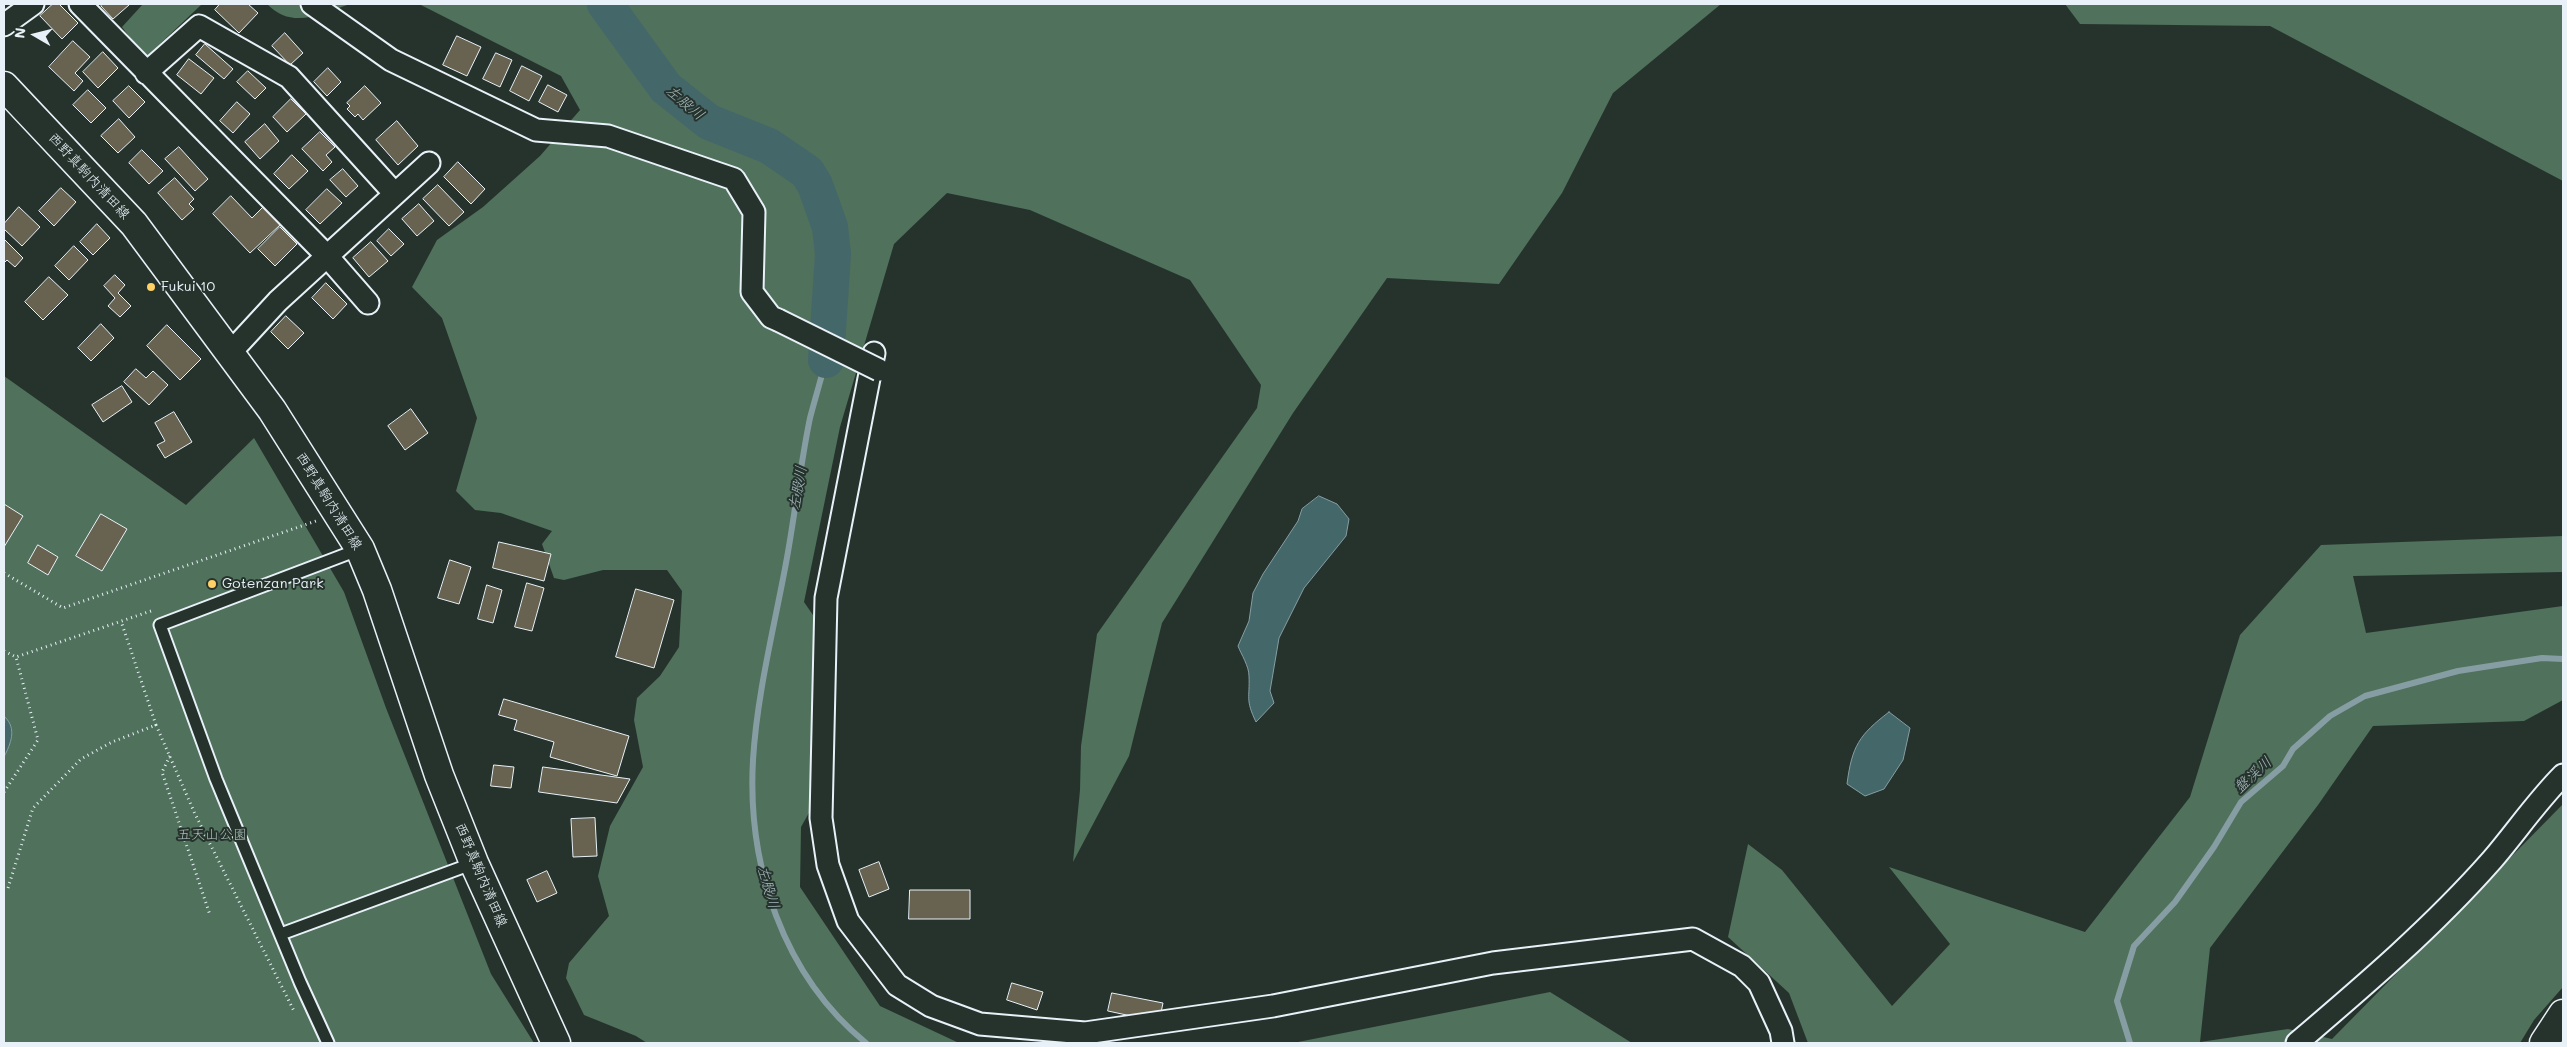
<!DOCTYPE html>
<html>
<head>
<meta charset="utf-8">
<style>
	body { margin:0 }
	#map { position:relative; width:2567px; height:1047px; overflow:hidden; background:#26332d; font-family:Mali,sans-serif }
	canvas { display:block }
	.frame { position:absolute; inset:0; border:5px solid #e8f1f8; pointer-events:none }
	.north { position:absolute; left:10px; top:10px; width:50px; height:50px; -webkit-text-stroke:4px #26332d; paint-order:stroke; rotate:278deg; font-size:14px; font-weight:700; line-height:20px; text-align:center; color:#e8f1f8 }
	.north::after { content:''; display:block; margin:auto; width:18px; height:22px; background:#e8f1f8; clip-path:polygon(50% 0,100% 100%,50% 72%,0 100%) }
</style>
</head>
<body>
<div id="map">
<canvas width="2567" height="1047"></canvas>
<div class="frame"></div>
<div class="north">N</div>
</div>
<script>
const context = document.querySelector('canvas').getContext('2d');
context.lineJoin = 'round';
function fillPath(path, color) {
  context.fillStyle = color;
  context.fill(path, 'evenodd');
}
function stroke(path, color, width, dash) {
  context.strokeStyle = color;
  context.lineWidth = width;
  context.lineCap = dash ? 'butt' : 'round';
  context.setLineDash(dash || []);
  context.stroke(path);
}
function write(font, color, halo, rows, align = 'center') {
  context.font = font + ' Mali,"Klee One",sans-serif';
  context.lineWidth = 4;
  context.setLineDash([]);
  context.textBaseline = 'middle';
  context.strokeStyle = halo;
  context.fillStyle = color;
  for (const [text, x, y, turn = 0] of rows) {
    context.save();
    context.translate(x, y);
    context.rotate((+turn || 0) * Math.PI / 180);
    context.textAlign = isNaN(turn) ? turn : align;
    if (halo) context.strokeText(text, 0, 0);
    context.fillText(text, 0, 0);
    context.restore();
  }
}
const green = new Path2D(`
	M143,4H202L145,58L122,27Z
	M267,4H350C321,14 292,30 267,4Z
	M419,4H1721L1613,93L1562,193L1499,284L1387,278L1293,413L1162,623L1129,756L1073,862L1080,790L1081,746L1097,634L1257,408L1261,385L1190,280L1030,210L947,193L894,244L840,427L804,602L815,618L814,794L810,811L801,827L800,887L880,1006L959,1043H647L636,1036L584,1015L566,978L569,963L609,916L598,876L610,826L643,767L634,720L637,698L660,676L679,647L682,591L667,570H603L564,580L554,578L542,544L552,531L501,513L475,510L456,491L477,418L442,318L412,287L437,240L483,207L540,156L580,110L561,76Z
	M2065,4H2563V181L2270,26L2080,24Z
	M4,376L186,505L254,438L344,592L386,708L491,974L534,1043H4Z
	M2563,536V572L2353,576L2366,633L2563,606V700L2524,721L2373,726L2318,805L2210,948L2200,1042L2288,1029L2332,1039L2563,804V987L2534,1020L2520,1043H1808L1789,993L1728,937L1748,844L1782,870L1892,1006L1950,944L1889,867L2085,932L2190,797L2240,635L2321,545Z
	M1550,992L1632,1043H1293Z`);
const water = new Path2D(`
	M1319,496L1337,504L1349,519L1346,536L1304,588L1279,638L1270,691L1274,703L1256,722C1245,699 1250,698 1249,676C1249,666 1241,654 1238,646L1249,621L1253,593L1263,574L1298,521L1302,509Z
	M1889,712L1910,728L1903,760L1884,789L1865,796L1847,784C1852,746 1859,735 1889,712Z
	M5,717C17,729 11,743 4,757Z`);
const stream = new Path2D(`
	M826,360C821,379 815,399 810,418C800,466 795,515 786,563C774,628 757,694 753,760C747,866 783,975 866,1043
	M2130,1043L2117,1001L2134,946L2175,902L2214,847L2241,802L2283,766L2293,749L2330,716L2365,696L2458,671L2542,658L2563,659`);
const river = new Path2D(`
	M605,4L666,88L709,122L769,146L807,172L815,185L830,227L833,254L826,360`);
const building = new Path2D(`
	M53,4H59L78,23L62,39L40,16Z
	M103,4H129V5L113,19L101,6Z
	M220,4H248L258,13L239,33L215,10Z
	M285,33L303,53L290,65L272,46Z
	M457,36L481,47L467,76L443,65Z
	M73,41L90,57L75,73L83,81L74,91L49,67Z
	M205,44L233,69L224,79L196,55Z
	M103,52L118,68L98,88L83,72Z
	M496,53L512,60L500,87L483,79Z
	M189,59L214,78L201,94L177,75Z
	M522,66L542,76L529,101L510,91Z
	M328,68L341,82L327,96L314,82Z
	M248,71L266,88L255,99L237,82Z
	M548,85L567,95L558,112L539,102Z
	M129,86L145,102L129,118L113,101Z
	M365,86L381,103L363,120L358,114L355,117L347,109L350,106L347,103Z
	M88,90L106,108L91,123L73,105Z
	M291,99L306,114L287,132L273,117Z
	M237,102L250,114L233,133L220,121Z
	M119,119L135,137L118,153L101,136Z
	M397,121L418,146L398,165L376,140Z
	M265,124L279,141L260,159L245,142Z
	M320,132L335,147L326,155L332,162L323,171L302,149Z
	M179,147L208,179L195,191L165,159Z
	M142,150L163,171L149,184L129,163Z
	M292,155L308,171L289,189L274,174Z
	M458,162L485,189L471,204L444,177Z
	M343,169L358,186L346,197L330,180Z
	M175,178L194,199L189,204L194,209L182,220L158,193Z
	M438,185L464,212L449,226L423,199Z
	M61,188L76,202L54,226L39,211Z
	M327,189L342,203L320,224L306,210Z
	M231,196L252,218L263,207L280,225L250,253L213,214Z
	M419,204L434,221L417,236L402,219Z
	M19,207L40,227L22,246L4,229V224Z
	M97,224L110,238L93,255L80,242Z
	M280,227L297,244L275,266L258,249Z
	M389,229L404,244L391,256L377,241Z
	M4,239L23,258L15,267L7,260L4,263Z
	M371,242L388,261L369,277L353,258Z
	M74,246L88,260L69,280L55,266Z
	M115,275L125,285L118,293L131,306L120,317L108,306L115,298L104,286Z
	M49,277L68,295L43,320L25,302Z
	M326,283L347,304L333,319L312,298Z
	M286,316L304,333L288,349L271,332Z
	M101,324L114,338L91,361L78,348Z
	M167,325L201,359L180,380L147,346Z
	M136,369L146,378L153,371L168,385L149,405L124,382Z
	M122,386L132,402L103,422L92,405Z
	M411,409L428,433L405,450L388,426Z
	M174,412L192,442L165,458L157,445L165,441L155,423Z
	M4,504L23,516L4,547Z
	M101,514L127,529L102,571L76,556Z
	M499,542L551,554L544,581L493,568Z
	M38,545L58,557L48,575L28,563Z
	M450,560L471,567L459,604L438,598Z
	M527,583L544,588L532,631L515,627Z
	M487,585L502,590L493,623L478,619Z
	M636,589L674,600L654,668L616,657Z
	M504,699L629,736L617,776L550,757L554,742L514,730L517,720L499,715Z
	M494,765L514,767L511,788L491,786Z
	M543,767L630,779L617,803L539,792Z
	M595,818L597,856L573,857L571,819Z
	M879,862L889,889L869,897L859,870Z
	M547,871L557,893L537,902L527,880Z
	M910,890H970V919H909Z
	M1012,983L1043,992L1037,1010L1007,1000Z
	M1112,993L1163,1003L1159,1022L1108,1011Z`);
const path = new Path2D(`
	M4,573L63,608L316,521
	M4,651L16,657L151,611
	M156,725L195,814L294,1011
	M170,756L162,772L210,915
	M4,792L38,740L16,657
	M8,888L33,808L81,759L112,742L156,725L121,621`);
const service = new Path2D(`
	M281,934L474,863
	M328,1043L300,982L216,779L160,625L360,549`);
const minor = new Path2D(`
	M80,4L327,256L368,303
	M312,4L391,60L536,130L608,136L734,179L754,212L752,292L771,317L778,320
	M4,25L33,4
	M146,73L199,26L289,77L395,194
	M230,353L278,301L429,163
	M874,353L826,598L821,818L828,865L848,921L897,985L931,1006L980,1024L1085,1033L1273,1006L1493,963L1693,939L1742,966L1759,983L1781,1031L1783,1043
	M2297,1043C2365,985 2433,927 2492,860C2516,832 2537,801 2563,775`);
const primary = new Path2D(`
	M4,86L134,224L272,410L360,549L377,590L439,775L474,863L556,1043
	M2544,1043L2563,1014`);
const minorBridge = new Path2D(`
	M778,320L879,370`);
const markers = [
	[151,287,5,"#ffd166"],
	[212,584,5,"#ffd166"]
];
const streetNames = [
	["西野真駒内清田線",89,176,47],
	["西野真駒内清田線",329,501,58],
	["西野真駒内清田線",481,875,67]
];
const poiNames = [
	["Fukui 10",161,287],
	["Gotenzan Park",222,584]
];
const parkNames = [
	["五天山公園",212,835]
];
const waterNames = [
	["左股川",685,103,40],
	["左股川",798,488,-80],
	["盤渓川",2253,775,-43],
	["左股川",768,887,74]
];
fillPath(green, '#50715b');
fillPath(water, '#44676a');
stroke(water, '#869ea3', 1);
stroke(stream, '#869ea3', 6);
stroke(river, '#44676a', 36);
fillPath(building, '#686351');
stroke(building, '#e8f1f8', 1);
stroke(service, '#e8f1f8', 15);
stroke(minor, '#e8f1f8', 25);
stroke(primary, '#e8f1f8', 31);
stroke(path, '#e8f1f8', 3, [1, 4]);
stroke(service, '#26332d', 11);
stroke(minor, '#26332d', 21);
stroke(primary, '#26332d', 28);
stroke(minorBridge, '#e8f1f8', 25, []);
stroke(minorBridge, '#26332d', 21);
for (const [x, y, r, color] of markers) {
  const dot = new Path2D();
  dot.arc(x, y, r, 0, 2 * Math.PI);
  context.fillStyle = color;
  context.fill(dot);
  stroke(dot, '#26332d', 2);
}
write('14px', '#e8f1f8', '#26332d', streetNames);
write('14px', '#e8f1f8', '#26332d', poiNames, 'left');
write('14px', '#abbeb9', '#26332d', parkNames);
write('italic 15px', '#a6babf', '#26332d', waterNames);
</script>
</body>
</html>
